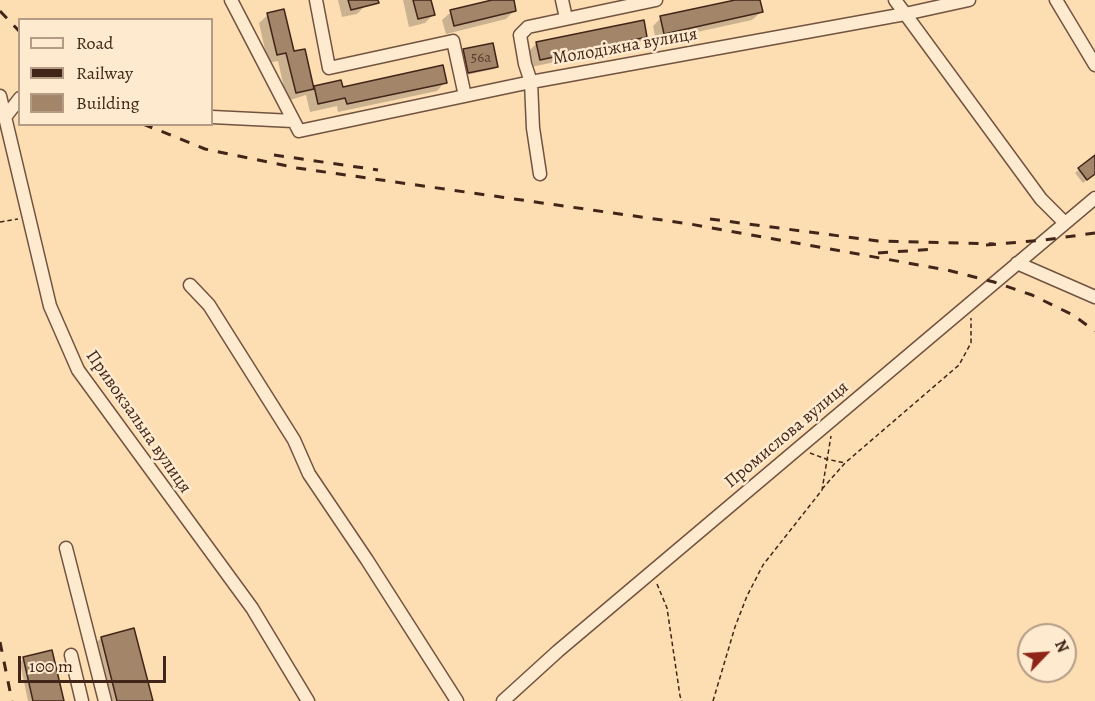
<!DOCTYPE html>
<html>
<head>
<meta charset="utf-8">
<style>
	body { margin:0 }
	#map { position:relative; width:1095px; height:701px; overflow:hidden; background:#fddeb3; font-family:Alegreya,serif }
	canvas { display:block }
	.legend { position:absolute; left:18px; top:18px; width:195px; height:108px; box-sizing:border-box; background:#feeace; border:2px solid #b39b86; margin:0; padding:8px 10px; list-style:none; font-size:18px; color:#422519 }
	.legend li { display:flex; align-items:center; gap:12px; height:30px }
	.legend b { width:30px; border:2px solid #b39b86 }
	.north { position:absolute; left:1017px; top:623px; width:60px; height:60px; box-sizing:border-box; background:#feeace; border:2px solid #b39b86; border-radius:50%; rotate:65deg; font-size:16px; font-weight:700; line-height:24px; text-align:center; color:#422519 }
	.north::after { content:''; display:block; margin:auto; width:21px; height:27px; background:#8f2418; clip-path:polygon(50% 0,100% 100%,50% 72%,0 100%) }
	.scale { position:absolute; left:18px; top:656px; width:148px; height:27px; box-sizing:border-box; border:3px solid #422519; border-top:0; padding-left:8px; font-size:18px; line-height:21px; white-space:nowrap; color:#422519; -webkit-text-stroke:4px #feeace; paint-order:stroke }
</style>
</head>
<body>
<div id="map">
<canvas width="1095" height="701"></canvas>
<ul class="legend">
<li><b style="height:8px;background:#feeace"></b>Road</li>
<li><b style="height:8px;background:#422519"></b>Railway</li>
<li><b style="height:16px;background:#a38569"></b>Building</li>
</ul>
<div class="north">N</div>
<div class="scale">100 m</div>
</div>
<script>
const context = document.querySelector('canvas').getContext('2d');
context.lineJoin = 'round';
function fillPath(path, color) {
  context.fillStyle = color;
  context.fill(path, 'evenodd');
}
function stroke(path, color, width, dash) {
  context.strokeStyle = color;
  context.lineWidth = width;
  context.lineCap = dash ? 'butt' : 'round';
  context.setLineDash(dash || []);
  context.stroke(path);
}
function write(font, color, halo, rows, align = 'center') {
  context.font = font + ' Alegreya,serif';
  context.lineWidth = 5;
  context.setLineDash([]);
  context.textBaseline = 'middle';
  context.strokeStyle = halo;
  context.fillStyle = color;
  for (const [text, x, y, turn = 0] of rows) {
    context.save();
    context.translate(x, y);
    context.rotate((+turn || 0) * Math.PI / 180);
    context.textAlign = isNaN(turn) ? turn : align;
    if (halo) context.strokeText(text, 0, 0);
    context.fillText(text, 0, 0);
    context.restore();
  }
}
const shadow = new Path2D(`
	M338,0H365L366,5L357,14L342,17Z
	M403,0H430L433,15L425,23L409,27Z
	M498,0H512L515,10L506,19L446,34L442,20L451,12Z
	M742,0H759L761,12L752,20L656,41L653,26L661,18Z
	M268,15L293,53L304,51L313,90L315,88L342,89L445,82L437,91L338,112L337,106L310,112L306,95L287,101L278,61L268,63L259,23Z
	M645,36L637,45L531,67L528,52L536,44Z
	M464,50L497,67L494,69L466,75L462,52Z
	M1095,157V173L1083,183L1075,173Z
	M101,638L151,701H112L97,642Z
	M24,658L62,701H28L20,663Z`);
const building = new Path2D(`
	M348,0H378L379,3L351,10Z
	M413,0H431L435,15L418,19Z
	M492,0H514L516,11L454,26L450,10Z
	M735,0H760L763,12L664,34L660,16Z
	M284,9L294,51L305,49L314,89L296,93L286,53L277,55L267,13Z
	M644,20L647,37L540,60L536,42Z
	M493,43L498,67L468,73L463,49Z
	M443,65L447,83L347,104L345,98L318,104L314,86L341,80L343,87Z
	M1095,155V174L1087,180L1078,168Z
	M134,628L153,701H117L101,637Z
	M52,650L64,701H33L23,657Z`);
const path = new Path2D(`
	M0,222L18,219
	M810,453L826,459L845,463
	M822,489L845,463L959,365L971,343V318
	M657,584L667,608L680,696L682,701
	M713,701L735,627L747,596L763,565L822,490L831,436`);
const minor = new Path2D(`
	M231,0L299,131L531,82L905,14L969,0
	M316,0L329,68L453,41L465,96
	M562,0L566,18
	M895,0L1041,199L1065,223
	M1056,0L1095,65
	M0,96L50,306L78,370L252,608L308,701
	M6,116L20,98
	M212,117L293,121
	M540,174L533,128L531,82L525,64L520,35L528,27L656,0
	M1017,263L1095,297
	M190,285L209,305L294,440L309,474L367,560L457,701
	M66,548L105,701
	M71,655L82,701
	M503,701L558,651L1095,198`);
const rail = new Path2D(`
	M0,11L20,32
	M143,124L205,149L297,168L690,224L947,270L994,282L1032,295L1073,315L1095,331
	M274,155L378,170
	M710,219L878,241L994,244
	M986,245L1044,240L1095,233
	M878,253L935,249
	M0,642L12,701`);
const numberNames = [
	["56а",481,58]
];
const streetNames = [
	["Молодіжна вулиця",625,47,-10],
	["Привокзальна вулиця",138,422,55],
	["Промислова вулиця",787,435,-40]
];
fillPath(shadow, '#0003');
fillPath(building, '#a38569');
stroke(building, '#422519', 1.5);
stroke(minor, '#715340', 15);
stroke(path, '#422519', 1.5, [4.5, 3]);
stroke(minor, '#feeace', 12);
stroke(rail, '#422519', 3, [10, 10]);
write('15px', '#5a3d2d', null, numberNames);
write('18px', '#422519', '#feeace', streetNames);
</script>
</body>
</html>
